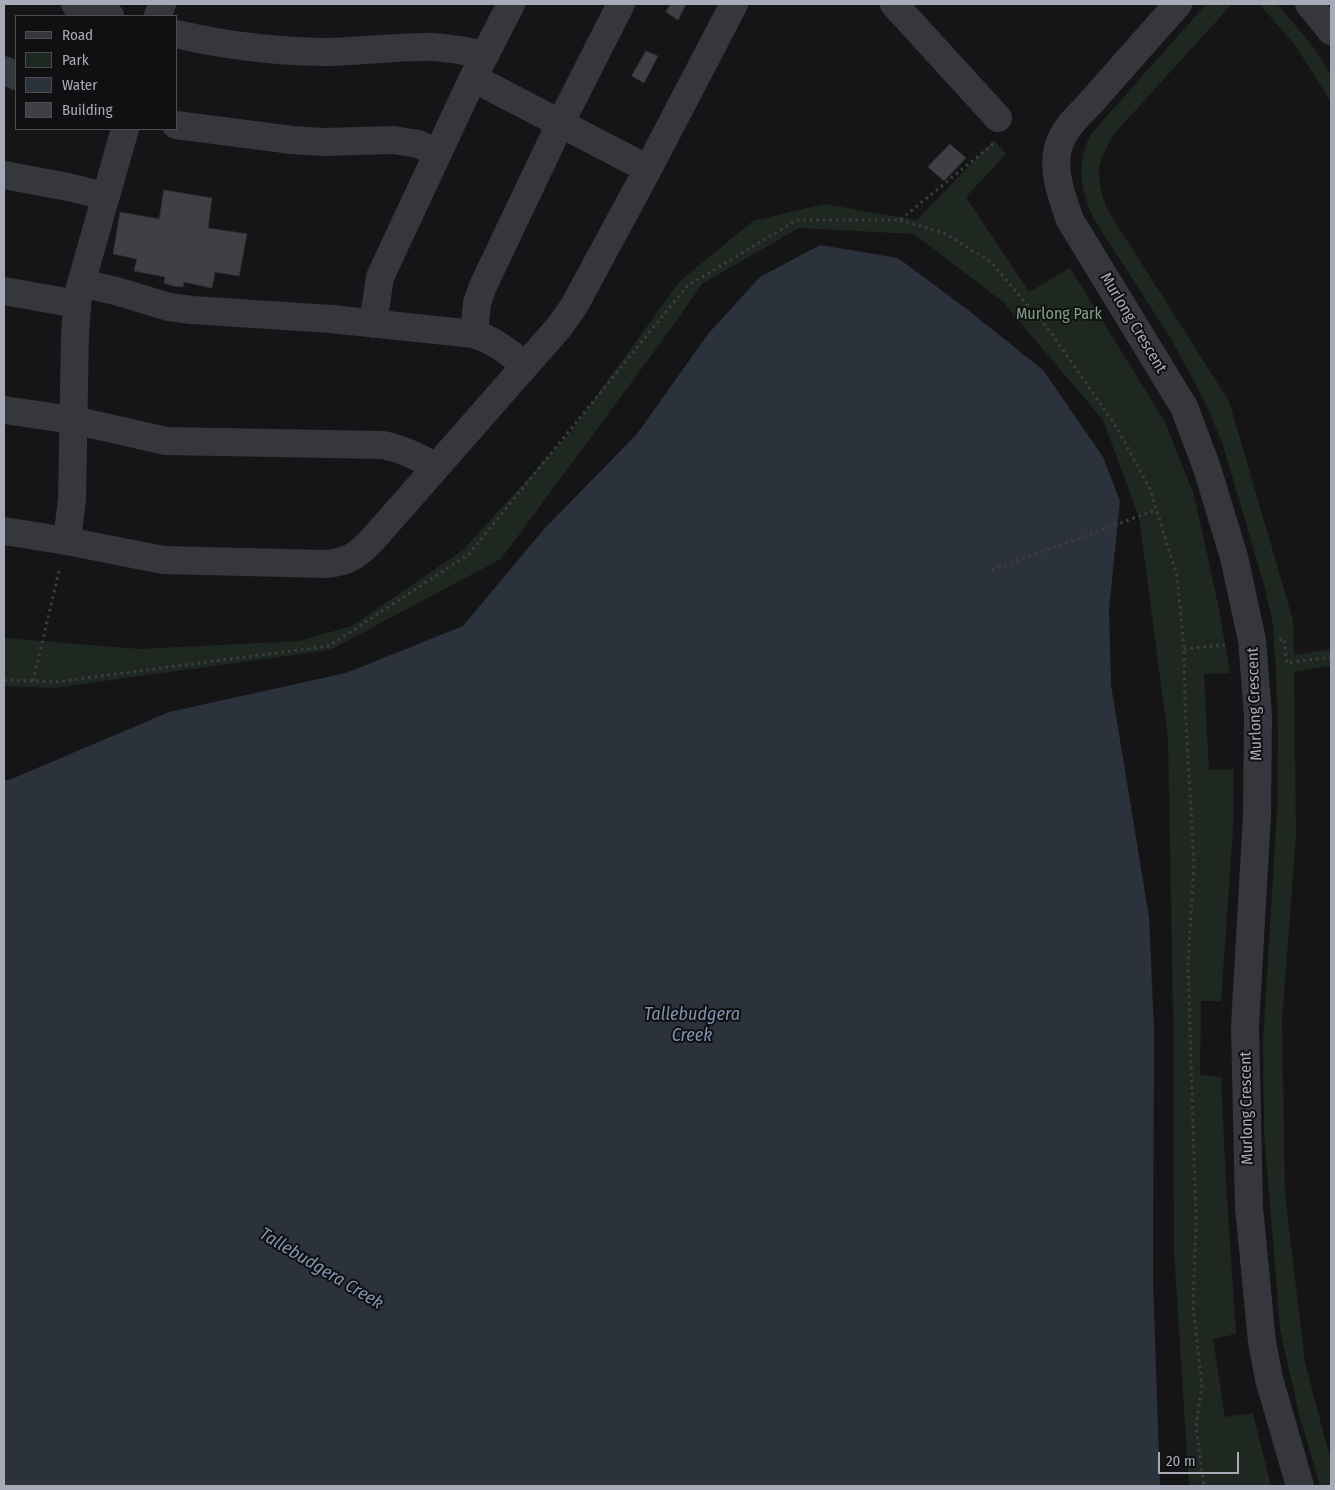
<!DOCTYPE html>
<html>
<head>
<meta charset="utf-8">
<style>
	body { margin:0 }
	#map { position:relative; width:1335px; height:1490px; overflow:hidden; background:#151517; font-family:"Fira Sans Condensed",sans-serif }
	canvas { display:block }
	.frame { position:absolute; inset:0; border:5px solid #a7aab7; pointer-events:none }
	.legend { position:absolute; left:15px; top:15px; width:162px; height:115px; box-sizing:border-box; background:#101012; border:1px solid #4c4e54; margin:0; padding:6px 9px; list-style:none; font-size:15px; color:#a7aab7 }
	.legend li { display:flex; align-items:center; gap:10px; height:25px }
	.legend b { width:25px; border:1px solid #4c4e54 }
	.scale { position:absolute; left:1158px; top:1452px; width:81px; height:22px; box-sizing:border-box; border:2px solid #a7aab7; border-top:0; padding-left:6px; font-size:15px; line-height:18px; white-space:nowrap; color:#a7aab7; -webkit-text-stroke:4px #101012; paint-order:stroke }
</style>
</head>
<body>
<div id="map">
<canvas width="1335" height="1490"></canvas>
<div class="frame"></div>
<ul class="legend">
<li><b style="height:6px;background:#36373c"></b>Road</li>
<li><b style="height:14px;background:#1f2721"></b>Park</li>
<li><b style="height:14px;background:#2c323b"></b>Water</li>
<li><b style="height:14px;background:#403f44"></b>Building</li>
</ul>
<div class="scale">20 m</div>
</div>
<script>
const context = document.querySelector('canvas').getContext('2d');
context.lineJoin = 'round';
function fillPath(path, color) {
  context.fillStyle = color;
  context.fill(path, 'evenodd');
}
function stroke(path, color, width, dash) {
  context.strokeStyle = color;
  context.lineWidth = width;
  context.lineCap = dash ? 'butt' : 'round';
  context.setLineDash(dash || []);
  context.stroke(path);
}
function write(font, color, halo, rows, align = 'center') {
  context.font = font + ' "Fira Sans Condensed",sans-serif';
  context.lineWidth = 4;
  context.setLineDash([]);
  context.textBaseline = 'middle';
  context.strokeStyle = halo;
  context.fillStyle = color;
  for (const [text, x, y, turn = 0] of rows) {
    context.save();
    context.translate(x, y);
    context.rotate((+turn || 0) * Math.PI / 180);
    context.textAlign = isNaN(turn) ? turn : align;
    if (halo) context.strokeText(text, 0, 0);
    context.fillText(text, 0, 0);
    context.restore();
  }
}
const green = new Path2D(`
	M1206,4H1232L1114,134C1096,166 1095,174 1107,209L1229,401L1293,620L1294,655L1331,649V666L1294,672L1296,836L1282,1020L1285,1194L1305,1363L1331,1461V1486H1320L1299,1414L1280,1329L1264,1130L1263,1041L1277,811L1278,734L1276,671L1273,625L1265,588L1222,442L1204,400L1170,337L1095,221C1081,193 1075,163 1091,134Z
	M1259,4H1277L1312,45L1331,74V102L1295,45Z
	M994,140L1006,154L966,197L1029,292L1070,268L1165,422L1194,495L1218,604L1230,673L1204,674L1209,770L1234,769L1233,830L1221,1001H1201L1200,1075L1221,1077L1226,1183L1236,1334L1213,1339L1225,1417L1253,1413L1271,1486H1189L1174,1252L1173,1007L1168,738L1139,517L1103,420L1003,302L914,234L799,228L703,283L659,345L501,559L330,650L53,688L4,686V638L140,649L299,641L352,626L463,550L568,435L680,281L753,221L824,204L917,220Z`);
const water = new Path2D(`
	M820,245L898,258L968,310L1043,370L1103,457L1120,501L1109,609L1111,685L1149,917L1154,1028L1153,1282L1160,1486H4V780H9L169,712L346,673L463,626L545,528L637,434L708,334L760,277Z`);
const building = new Path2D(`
	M671,4H686L678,20L666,12Z
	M646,51L658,56L644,83L632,76Z
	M950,144L966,158L944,181L928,167Z
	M164,190L212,198L208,228L247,234L239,276L215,272L212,288L184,282L183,287L173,286L164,283L165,277L134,271L137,259L113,254L120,212L159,219Z`);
const path = new Path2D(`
	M900,220L944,233L991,262L1052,334L1117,428L1150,489L1177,576L1184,649L1185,704L1194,864L1188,963L1196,1221L1193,1306L1202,1386L1196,1426L1204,1486
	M992,570L1156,510
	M1279,640L1284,639L1287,663L1331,657
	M1184,649L1225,645
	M4,680L56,682L329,646L469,554L687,286L797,220H900L993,144
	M33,681L60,567`);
const minor = new Path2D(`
	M75,4L110,16
	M894,4L998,118
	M1178,4C1150,35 1123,66 1095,98C1083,112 1067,124 1060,142C1050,167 1062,197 1070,220L1184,407L1207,468L1234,557L1252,640L1258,716L1257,815L1245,1026L1249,1207L1262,1342L1269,1379L1300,1486
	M1309,4L1331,31
	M158,16L162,4
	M176,34C223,45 272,51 321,52C358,52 395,46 432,47C450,48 467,51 485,55
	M4,70L16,76
	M473,78L648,169
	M176,125L292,140L323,142L394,140L418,144L438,153
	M4,175L68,187L105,196
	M81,283L116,291L169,307L192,310L331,319L474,334C494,340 508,352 525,365
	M4,291L77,304
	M373,324L380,277L473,78L511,4
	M474,334L477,303L483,286L560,124L621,4
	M4,410L73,420L166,441L383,445C403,449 419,457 436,467
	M4,531L67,541L163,560L326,564C349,562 358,555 374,538L560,326L574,306L648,169L734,4
	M67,541L72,499L75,334L78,294L125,129`);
const parkNames = [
	["Murlong Park",1059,315]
];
const streetNames = [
	["Murlong Crescent",1133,323,59],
	["Murlong Crescent",1255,704,-92],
	["Murlong Crescent",1247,1108,-91]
];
const waterNames = [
	["Tallebudgera",692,1015],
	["Creek",692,1036],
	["Tallebudgera Creek",321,1269,31]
];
fillPath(green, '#1f2721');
fillPath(water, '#2c323b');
fillPath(building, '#403f44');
stroke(building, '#302f33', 1);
stroke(path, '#3c3d43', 3, [2.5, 4]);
stroke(minor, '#36373c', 28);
write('16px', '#7fa186', '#101012', parkNames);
write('16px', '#a7aab7', '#101012', streetNames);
write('italic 18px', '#7f93b1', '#101012', waterNames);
</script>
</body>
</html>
